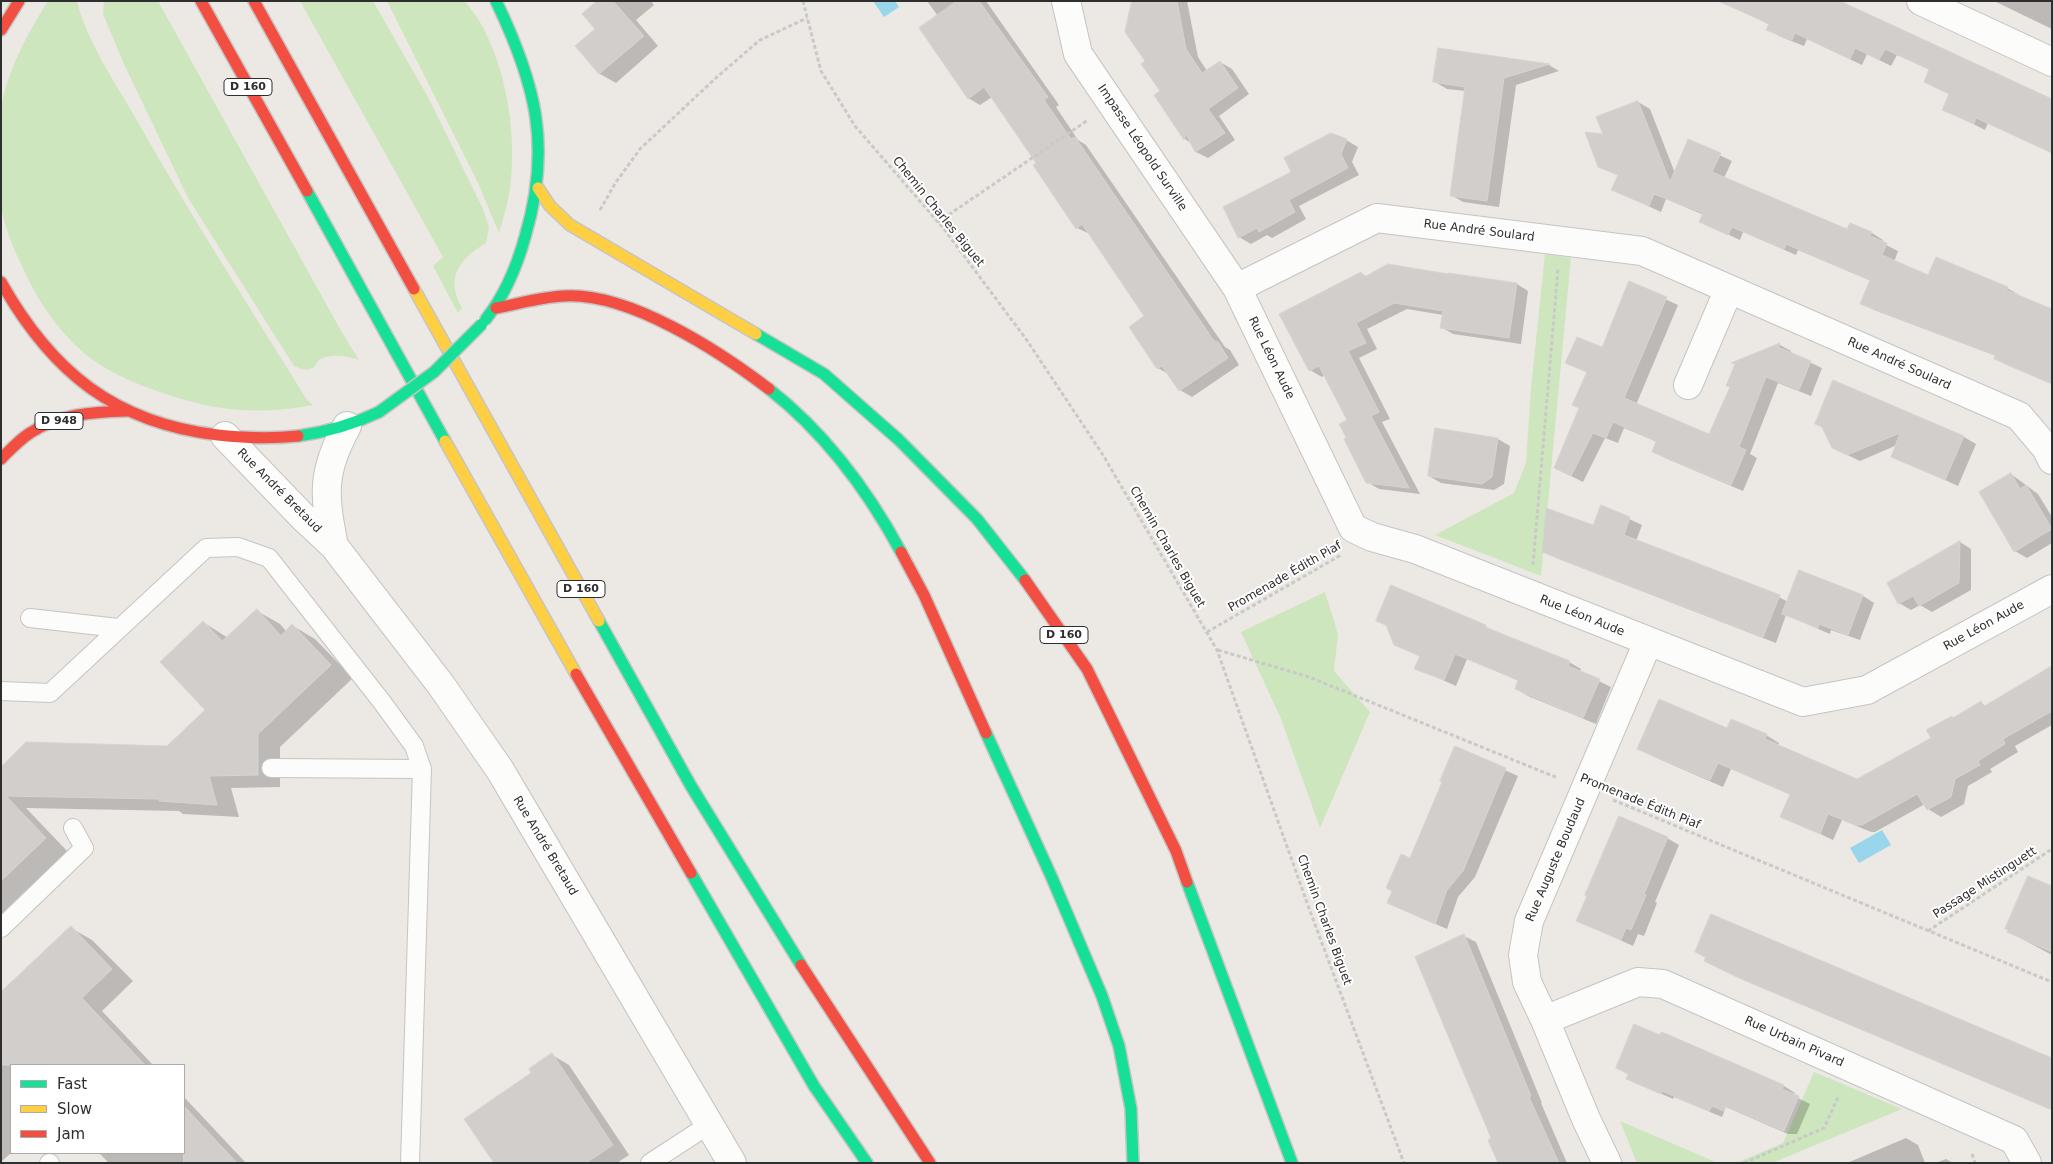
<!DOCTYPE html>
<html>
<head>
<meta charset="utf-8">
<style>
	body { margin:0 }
	#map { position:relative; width:2053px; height:1164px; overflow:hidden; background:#ece8e4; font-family:"DejaVu Sans",sans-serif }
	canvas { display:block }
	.frame { position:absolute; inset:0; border:2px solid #2e2e2e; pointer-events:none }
	.legend { position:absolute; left:10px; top:1064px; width:175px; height:90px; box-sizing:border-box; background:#fff; border:1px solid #ababab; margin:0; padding:6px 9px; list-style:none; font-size:15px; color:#2e2e2e }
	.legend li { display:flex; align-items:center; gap:10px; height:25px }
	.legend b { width:25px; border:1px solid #ababab }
</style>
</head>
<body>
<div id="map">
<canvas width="2053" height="1164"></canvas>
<div class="frame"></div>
<ul class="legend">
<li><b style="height:6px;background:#16e098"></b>Fast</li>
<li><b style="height:6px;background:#ffcf43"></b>Slow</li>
<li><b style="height:6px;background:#f24e42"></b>Jam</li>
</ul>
</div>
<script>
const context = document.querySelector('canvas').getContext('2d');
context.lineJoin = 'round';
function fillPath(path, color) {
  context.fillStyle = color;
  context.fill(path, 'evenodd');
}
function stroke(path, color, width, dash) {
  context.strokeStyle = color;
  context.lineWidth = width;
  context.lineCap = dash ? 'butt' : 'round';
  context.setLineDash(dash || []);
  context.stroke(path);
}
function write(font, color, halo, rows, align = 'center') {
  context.font = font + ' "DejaVu Sans",sans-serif';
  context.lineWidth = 4;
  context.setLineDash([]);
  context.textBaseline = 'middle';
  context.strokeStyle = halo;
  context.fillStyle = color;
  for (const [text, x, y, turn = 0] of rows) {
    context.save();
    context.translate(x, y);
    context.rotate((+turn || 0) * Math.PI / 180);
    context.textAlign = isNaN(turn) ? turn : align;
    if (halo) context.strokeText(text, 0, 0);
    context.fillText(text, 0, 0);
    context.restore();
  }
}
const green = new Path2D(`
	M48,1H77C87,42 114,80 135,117C189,213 249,306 307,400L313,405C249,417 204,409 143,386C123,378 100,367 84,353C55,328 36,298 21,264C12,245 3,224 1,203C0,189 1,175 1,161C1,141 0,117 3,97C12,62 29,31 48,1Z
	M104,1H158L340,329L359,360C348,356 329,353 319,360C317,362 316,365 314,367C307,372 301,369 294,366L188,198L124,64L103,14Z
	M300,1H373L429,99L483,209L489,227L486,243C459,259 445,278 462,308L458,313L433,266L443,257Z
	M387,1H465C471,10 478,18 483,27C507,74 517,135 510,188C508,203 503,219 499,233L478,183Z
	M1545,254L1571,258L1541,576L1435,535L1514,493L1526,463L1531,388Z
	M1325,592L1338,634L1334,671L1370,712L1320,828L1281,719L1241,632Z
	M1814,1072L1902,1109L1772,1163H1736L1783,1143Z
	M1620,1121L1718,1163H1637Z`);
const water = new Path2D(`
	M873,1H895L899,7L884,17Z
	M1882,830L1891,845L1859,863L1850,848Z`);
const shadow = new Path2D(`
	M598,1H651L654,5L636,20L658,46L616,83L600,74L577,46L597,29Z
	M927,1H986L1059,105L1056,107L1078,140L1086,145L1225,347L1230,350L1239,365L1192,397L1180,390L1170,375L1158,368L1146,317L1090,234L1077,228L1037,163L992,97L980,105L968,98L938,16Z
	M1134,1H1187L1198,57L1207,71L1220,62L1232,69L1249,94L1219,116L1235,140L1208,158L1196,152L1192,144L1185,139L1155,95L1161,91L1147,61Z
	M1748,1L2052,101V153L1988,123L1985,130L1944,109L1951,95L1930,70L1897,55L1891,66L1867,54L1862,65L1807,39L1804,46L1779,36L1768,29L1770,25L1744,12Z
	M1994,1H2052V29Z
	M1440,49L1549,65L1559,71L1516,85L1499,207L1463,202L1451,195L1466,91L1447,89L1435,82Z
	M1638,102L1650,109L1675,173L1689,141L1732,161L1724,178L1848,230L1851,224L1872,233L1883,240L1882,243L1898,251L1894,262L1929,276L2007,288L2019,295L2018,296L2052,310V384L2007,365L1995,358L1996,356L1874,310L1862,303L1871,281L1798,250L1796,255L1743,232L1740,240L1701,222L1704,215L1666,199L1661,212L1613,190L1619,176L1599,166L1605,136Z
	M1346,140L1358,147L1352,162L1359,175L1299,206L1306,219L1272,238L1267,235L1251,244L1239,237L1293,172Z
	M1361,273L1367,277L1449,276L1517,284L1528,291L1521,344L1453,334L1441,327L1443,315L1407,309L1367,329L1377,349L1359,358L1390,419L1382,422L1420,494L1379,489L1367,482L1348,438L1349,420L1325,375L1322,377L1310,370Z
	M1630,283L1678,305L1636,405L1710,436L1731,387L1736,364L1734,363L1780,345L1791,351L1790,353L1822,368L1811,396L1778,383L1750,454L1757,458L1743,491L1665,458L1653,451L1657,442L1624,428L1618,443L1605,438L1583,482L1555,468L1580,408L1588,373L1567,362L1602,349Z
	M1834,382L1964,437L1976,444L1958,486L1893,456L1897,445L1860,461L1833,448Z
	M1436,430L1498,439L1510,446L1504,484L1494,490L1441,483L1429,476Z
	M2011,474L2038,494L2052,517V543L2027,558L2015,551Z
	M1601,506L1642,525L1636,541L1779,597L1788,602L1863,596L1874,603L1860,640L1831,630L1830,634L1786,615L1776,643L1556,558L1544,551L1593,527Z
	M1960,542L1971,549V590L1932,612L1920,605L1911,610L1899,603L1889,584Z
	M257,611L280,624L287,632L293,626L315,639L353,678L280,747V787L231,788L239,817L183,814L179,811L26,808L68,852L1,916V769L168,747L207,710L203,622L228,638Z
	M1378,621L1485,626L1497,633L1569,662L1581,669L1580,672L1611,687L1596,724L1528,696L1516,689L1519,681L1467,659L1456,686L1416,668L1421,657L1395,644L1388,627Z
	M2052,668V725L2015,746L2018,752L1990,769L1992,772L1968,786L1964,804L1941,817L1928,809L1925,804L1875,832H1871L1842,820L1833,840L1782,816L1791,795L1731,769L1723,787L1652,756L1639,749L1728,730L1766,735L1779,743L1778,746L1857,781L1932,738L1952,717L1954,718L1981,703L1986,706Z
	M1455,748L1518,776L1475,877L1458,897L1447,929L1388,903L1411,859L1444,782Z
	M1667,838L1679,845L1655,902L1657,903L1644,936L1638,934L1633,946L1578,921L1589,896Z
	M2052,887V955L2009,932Z
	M71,928L92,940L133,981L102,1011L153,1065H11V1153L1,1162V994Z
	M1464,936L1476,942L1542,1103H1541L1567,1163H1499L1493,1139Z
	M1696,952L2052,1067V1110L1737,977Z
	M1669,1036L1784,1086L1795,1093L1794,1096L1810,1104L1797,1134H1788L1726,1107L1722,1117L1674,1097L1673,1099L1628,1079L1660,1037Z
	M552,1055L569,1065L629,1155L617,1163H495Z
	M184,1097L246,1163H109L99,1153H184Z
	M1906,1138L1918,1145L1925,1163H1847Z
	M1946,1159L1953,1163H1935Z`);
const building = new Path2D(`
	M597,1H613L644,36L599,74L575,46L595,29L582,14Z
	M957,1H979L1048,97L1044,100L1071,139L1075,137L1214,341L1218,342L1228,358L1179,391L1162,366L1157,369L1129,327L1144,316L1082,224L1076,229L1033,165L1036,163L984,87L968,99L919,28Z
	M1132,1H1177L1186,49L1202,73L1220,61L1238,88L1208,109L1225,133L1195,152L1186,134L1184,140L1154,95L1160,91L1141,64L1145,61L1125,32Z
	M1718,1H1840L2052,99V153L1976,118L1974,124L1942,110L1949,94L1924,82L1929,69L1885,49L1879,60L1855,48L1850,59L1795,33L1792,40L1766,30L1769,24Z
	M1438,48L1550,64L1504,78L1487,201L1450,196L1465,87L1433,82Z
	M1638,101L1670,182L1688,139L1721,153L1712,172L1847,229L1850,223L1872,232L1870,236L1887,243L1882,255L1928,275L1936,257L2008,287L2006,290L2052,309V384L1994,359L1995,355L1860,304L1870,280L1786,244L1784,249L1732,227L1728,235L1699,222L1703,213L1654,194L1649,206L1611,190L1618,175L1598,167L1585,132L1603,134L1596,117Z
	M1331,133L1347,139L1341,154L1348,168L1289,200L1295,212L1259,232L1257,228L1238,238L1223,207L1291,172L1284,158Z
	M1388,264L1448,274V273L1517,283L1509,338L1440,328L1443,311L1394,303L1356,323L1366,343L1348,351L1379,412L1371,416L1409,488L1366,483L1344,439L1346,437L1339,424L1347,420L1319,366L1309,371L1279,314L1361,272L1364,277Z
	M1629,281L1667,297L1624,398L1650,409L1709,434L1730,387L1726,386L1735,364L1731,363L1780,343L1778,347L1811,361L1799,390L1766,377L1739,447L1746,450L1731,485L1652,452L1656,441L1613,422L1606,438L1593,433L1571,476L1554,468L1579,408L1572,405L1587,372L1565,363L1577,337L1602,347Z
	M1833,380L1964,436L1945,480L1891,457L1900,433L1847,455L1832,448L1822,427L1815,424Z
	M1435,428L1498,438L1492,477L1482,484L1428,476Z
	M2011,473L2020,489L2026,485L2052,529L2014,552L1979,492Z
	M1601,505L1630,517L1624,535L1780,595L1763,637L1542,552L1546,508L1593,525Z
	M1960,541L1959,583L1919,606L1913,596L1898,604L1887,583Z
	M1799,570L1863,595L1848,635L1819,624L1818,628L1782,614Z
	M1391,585L1486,625L1485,627L1570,661L1568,666L1600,679L1583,718L1515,689L1518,680L1455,654L1444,680L1414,669L1420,656L1394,645L1386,625L1376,621Z
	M257,609L281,636L292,624L331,665L258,734V775L209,776L217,805L159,801L160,799L6,796L46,838L1,881V767L26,742L167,746L205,710L160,662L203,621L222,641Z
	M2052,666V711L2003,739L2005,744L1978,761L1980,765L1955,779L1951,797L1927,810L1917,794L1862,825H1856L1828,814L1820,834L1780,817L1790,794L1718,763L1710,780L1637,749L1659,699L1727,728L1731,719L1767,734L1765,739L1857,779L1931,738L1926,730L1952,716L1953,718L1981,701L1984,706Z
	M1455,746L1506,768L1463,871L1447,890L1435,924L1387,903L1392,891L1386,888L1401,854L1410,858L1442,782L1440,781Z
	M1619,816L1668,837L1644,894L1646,895L1631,930L1626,928L1621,940L1576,921L1587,896L1585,895Z
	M2028,876L2052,886V952L2007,932L2008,930L2005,929Z
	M1711,914L2052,1058V1110L1739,978L1704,961L1706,957L1695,952Z
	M71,926L112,969L82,998L145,1065H1V992Z
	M1464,934L1531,1096L1529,1097L1559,1163H1498L1488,1140L1491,1138L1415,957Z
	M1634,1024L1660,1035L1661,1032L1669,1035L1784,1085L1782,1089L1799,1096L1784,1131L1726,1106L1724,1111L1712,1106L1709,1111L1662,1091L1661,1094L1626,1079L1628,1074L1616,1068Z
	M552,1053L613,1145L586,1163H494L464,1119L531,1073L529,1069Z
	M184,1106L237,1163H184Z`);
const path = new Path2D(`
	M803,1L821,71L855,126L944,229L1026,339L1103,455L1217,650L1310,911L1404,1163
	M600,210L616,182L640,149L718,76L760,40L807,18
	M938,222L1088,120
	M1533,565L1558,269
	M1207,632L1341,555
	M1218,650L1309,677L1558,778
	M1613,800L2052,982
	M1928,931L2052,849
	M1972,1154L1975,1163
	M1744,1163L1824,1128L1839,1095`);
const lane = new Path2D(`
	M30,618L118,628
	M1,691L50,693L206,548L238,547L269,558L382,702L414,746L422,769L410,1163
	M271,768L422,769
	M1,928L84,848L73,828
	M49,1163H50
	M650,1163L710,1124`);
const street = new Path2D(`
	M1066,1L1078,54L1237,288L1353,528L1372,537L1415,549L1803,702L1867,690L2052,589
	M1921,1L2052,62
	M1237,288L1377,218L1642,251L2019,416L2046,448L2052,460
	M1688,385L1729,289
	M225,436L304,518L334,546L441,685L500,770L732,1163
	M334,546C324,496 321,473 347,426
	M1545,1020L1638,982L1663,984L2014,1140L2027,1163
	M1607,1163L1586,1119L1545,1020L1527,982L1523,955L1529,921L1648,642`);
const fast = new Path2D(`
	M307,191L445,441
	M486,319C505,295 517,266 525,237C552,147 536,84 496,1
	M756,334L824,374L899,440L977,519L1025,580
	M769,389C824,432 868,491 901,552
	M298,436C327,432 352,425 379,412
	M599,621L691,786L801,965
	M986,733L1052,878L1102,996L1119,1046L1131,1109L1133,1163
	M691,873L814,1086L867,1163
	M1187,882L1292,1163`);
const slow = new Path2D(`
	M538,188L550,206L570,225L756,334
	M414,289L599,621
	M445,441L576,674`);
const jam = new Path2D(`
	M201,1L307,191
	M254,1L414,289
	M1,30L19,1
	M1,282C51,371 114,423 218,435C244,438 271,439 298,436
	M496,308C518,304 541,297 564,296C629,292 719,351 769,389
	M1,459C10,450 19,440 30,433C58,414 94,412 127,411
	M901,552L924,595L986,733
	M1025,580L1087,669L1176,851L1187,882
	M576,674L691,873
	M801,965L930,1163`);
const fastBridge = new Path2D(`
	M379,412L434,372L482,324`);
const shields = [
	[248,87,48],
	[59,421,48],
	[581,589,48],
	[1064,635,48]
];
const shieldNames = [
	["D 160",248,87],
	["D 948",59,421],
	["D 160",581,589],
	["D 160",1064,635]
];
const streetNames = [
	["Impasse Léopold Surville",1142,148,56],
	["Chemin Charles Biguet",938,212,51],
	["Rue André Soulard",1479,231,7],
	["Rue Léon Aude",1271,358,64],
	["Rue André Soulard",1899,364,24],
	["Rue André Bretaud",279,491,45],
	["Chemin Charles Biguet",1167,547,60],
	["Promenade Édith Piaf",1285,577,-30],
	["Rue Léon Aude",1582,616,22],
	["Rue Léon Aude",1984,626,-29],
	["Promenade Édith Piaf",1640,802,22],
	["Rue André Bretaud",545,846,59],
	["Rue Auguste Boudaud",1556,860,-67],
	["Passage Mistinguett",1985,883,-33],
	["Chemin Charles Biguet",1324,920,70],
	["Rue Urbain Pivard",1794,1042,24]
];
fillPath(green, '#cee6be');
fillPath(water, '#99d6ec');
fillPath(shadow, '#0003');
fillPath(building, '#d1cecb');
stroke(building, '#d7d4d0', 1);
stroke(lane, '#c5c4c5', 20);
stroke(street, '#c5c4c5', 30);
stroke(fast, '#c6c5c4', 14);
stroke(slow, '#c6c5c4', 14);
stroke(jam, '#c6c5c4', 14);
stroke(path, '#c9c9c8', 3, [4, 2.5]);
stroke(lane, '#fcfcfb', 18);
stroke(street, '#fcfcfb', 28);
stroke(fast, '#16e098', 11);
stroke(slow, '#ffcf43', 11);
stroke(jam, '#f24e42', 11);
stroke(fastBridge, '#c6c5c4', 14, []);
stroke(fastBridge, '#16e098', 11);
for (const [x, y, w] of shields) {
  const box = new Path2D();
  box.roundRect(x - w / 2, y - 8.5, w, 17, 4);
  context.fillStyle = '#fff';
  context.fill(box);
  stroke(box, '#2e2e2e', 1);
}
write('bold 11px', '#2e2e2e', null, shieldNames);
write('12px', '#2e2e2e', '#fff', streetNames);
</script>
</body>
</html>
